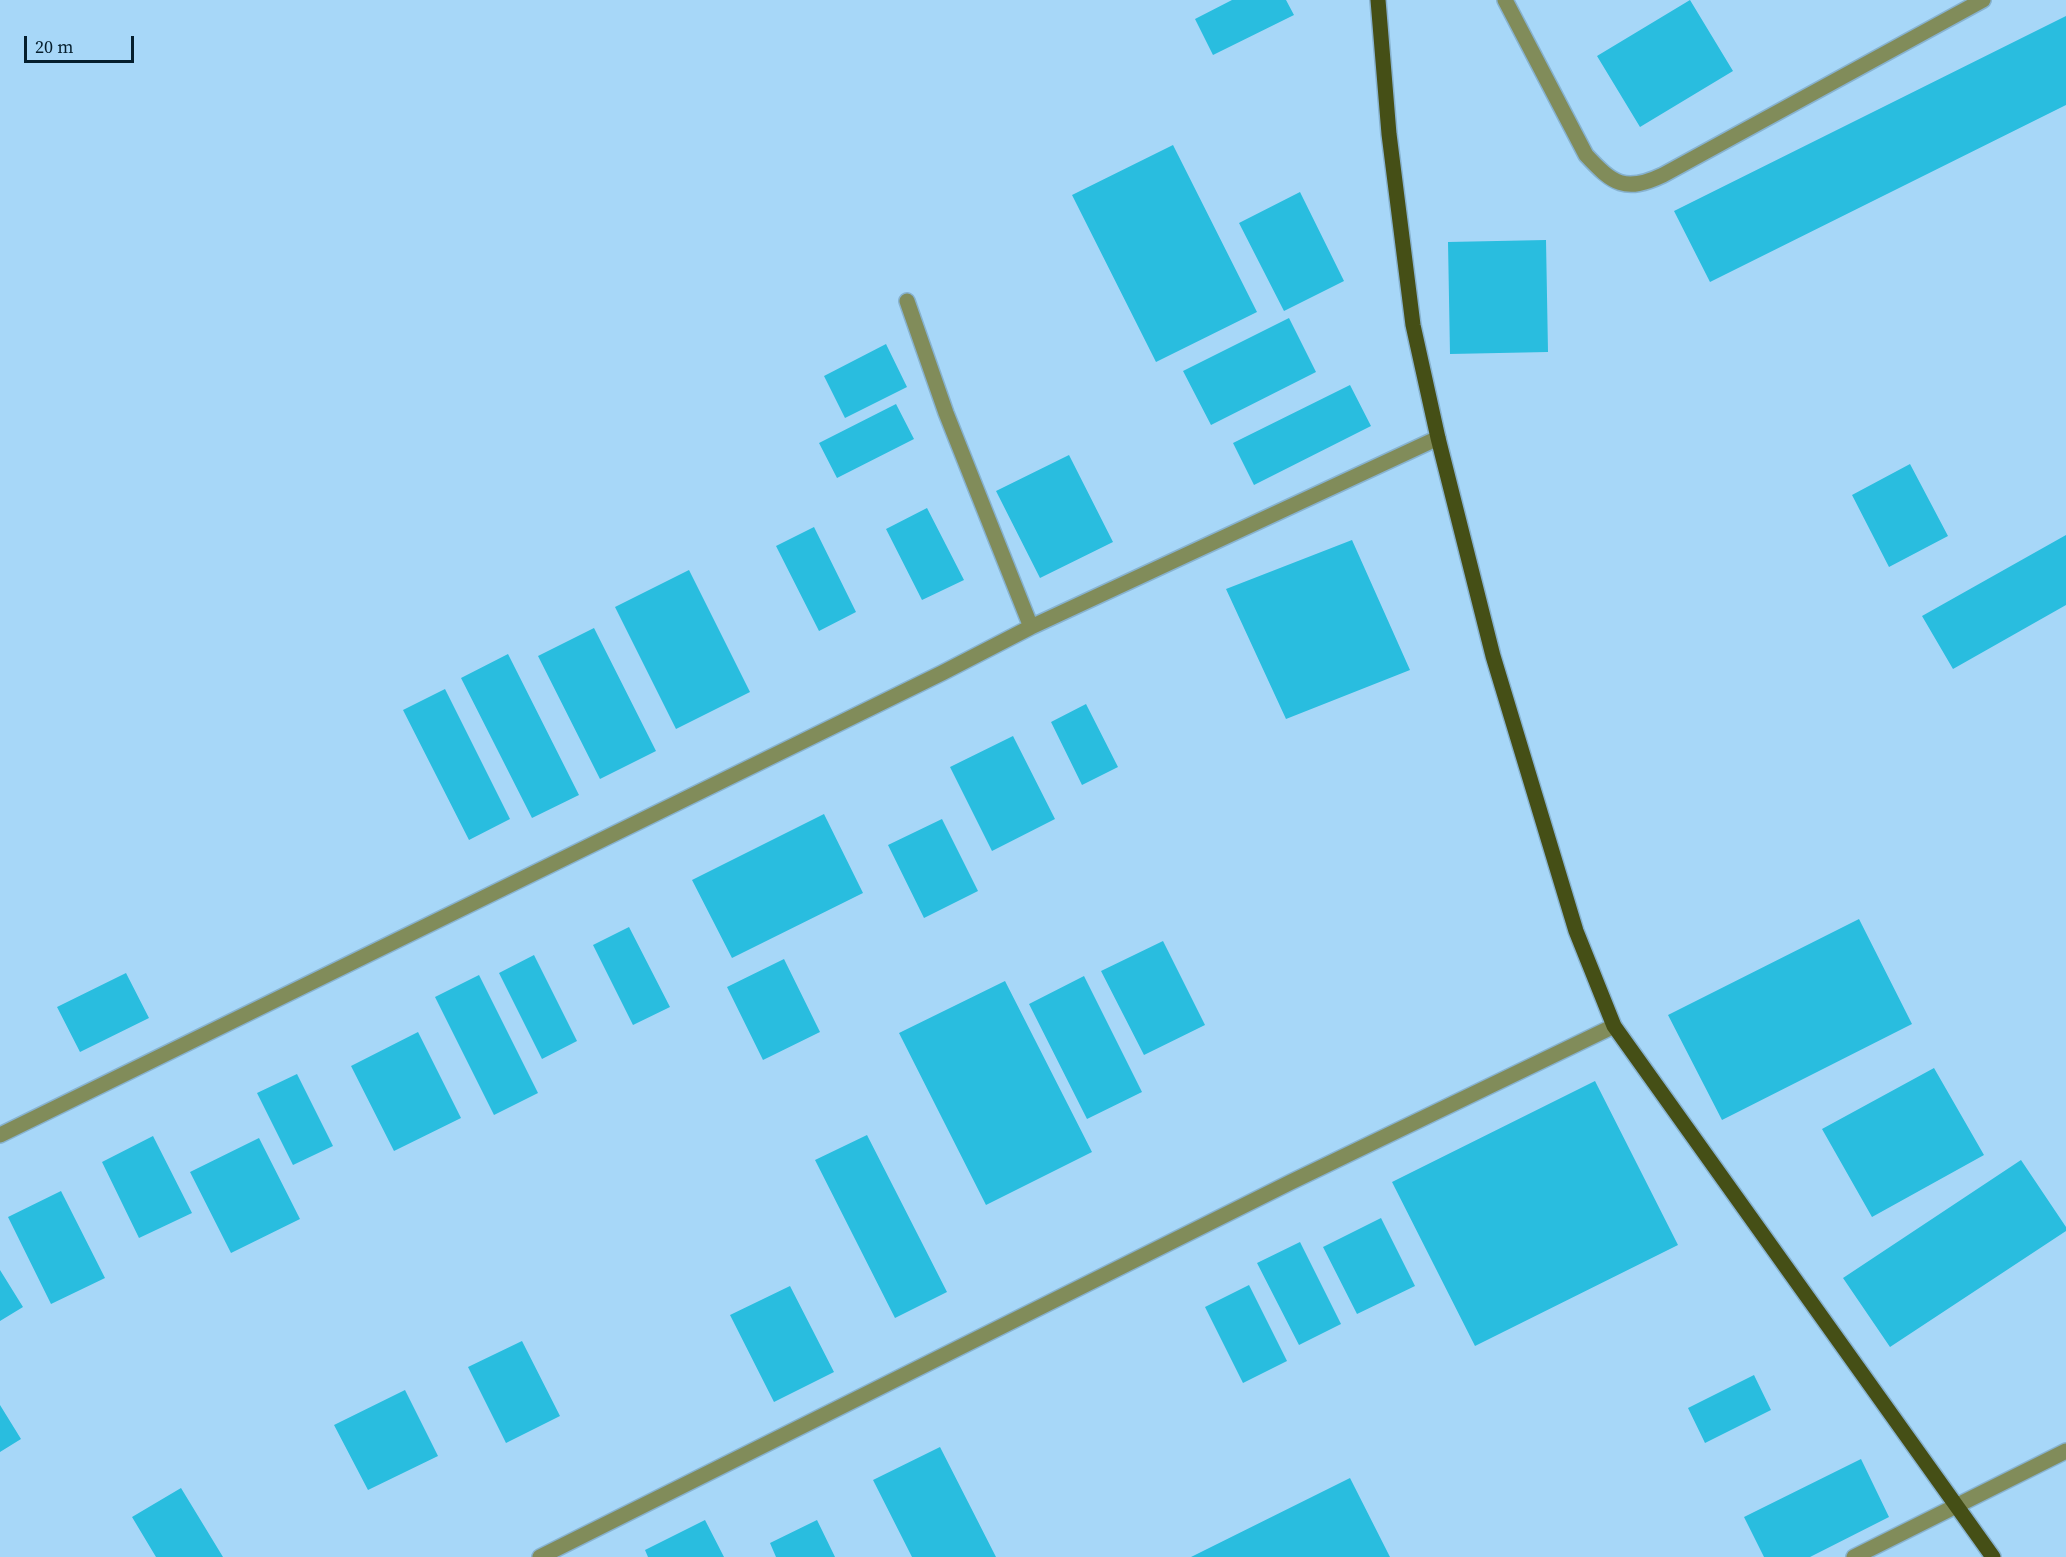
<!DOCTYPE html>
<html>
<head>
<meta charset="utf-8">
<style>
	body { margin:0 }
	#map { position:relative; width:2066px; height:1557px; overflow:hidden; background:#a7d7f8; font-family:"Source Serif 4",serif }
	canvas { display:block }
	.scale { position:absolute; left:24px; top:36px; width:110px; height:27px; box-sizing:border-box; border:3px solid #051e2d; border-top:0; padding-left:8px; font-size:18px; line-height:21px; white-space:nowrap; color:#051e2d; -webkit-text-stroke:4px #a7d7f8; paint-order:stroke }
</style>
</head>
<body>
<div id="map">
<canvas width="2066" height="1557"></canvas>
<div class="scale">20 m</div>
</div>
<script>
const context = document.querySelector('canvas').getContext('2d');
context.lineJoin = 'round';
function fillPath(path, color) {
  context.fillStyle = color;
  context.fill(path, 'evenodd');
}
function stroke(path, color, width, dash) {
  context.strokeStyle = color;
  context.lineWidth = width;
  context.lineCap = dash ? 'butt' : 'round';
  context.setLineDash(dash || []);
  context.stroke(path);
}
const building = new Path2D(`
	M1232,0H1286L1294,15L1213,55L1195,19Z
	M1690,0L1733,71L1640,127L1597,56Z
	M2066,16V105L1710,282L1674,211Z
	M1173,145L1257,312L1156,362L1072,195Z
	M1300,192L1344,281L1284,311L1239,223Z
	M1546,240L1548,352L1450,354L1448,242Z
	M1289,318L1316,372L1211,425L1183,371Z
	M886,344L907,387L845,418L824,376Z
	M1350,385L1371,426L1254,485L1233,443Z
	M896,404L914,439L837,478L819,443Z
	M1069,455L1113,542L1040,578L996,491Z
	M1910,464L1948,536L1889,567L1852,495Z
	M927,508L964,580L922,600L886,529Z
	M814,527L856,612L819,631L776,546Z
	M2066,535V605L1953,669L1922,616Z
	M1352,540L1410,670L1286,719L1226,589Z
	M689,570L750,692L676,729L615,607Z
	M594,628L656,751L600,779L538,656Z
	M508,654L579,795L532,818L461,678Z
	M445,689L510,819L469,840L403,710Z
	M1086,704L1118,767L1082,785L1051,722Z
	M1013,736L1055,819L992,851L950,767Z
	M824,814L863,893L732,958L692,880Z
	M942,819L978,891L924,918L888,845Z
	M1859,919L1912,1024L1722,1120L1668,1015Z
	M629,927L670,1007L633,1025L593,945Z
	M1163,941L1205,1025L1144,1055L1101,971Z
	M534,955L577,1041L542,1059L499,973Z
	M784,959L820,1032L763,1060L727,987Z
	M126,973L149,1018L80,1052L57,1007Z
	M479,975L538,1093L494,1115L435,997Z
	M1084,976L1142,1092L1087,1119L1029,1004Z
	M1005,981L1092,1152L986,1205L899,1033Z
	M418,1032L461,1118L394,1151L351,1066Z
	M1934,1068L1984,1155L1872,1217L1822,1129Z
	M297,1074L333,1146L293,1165L257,1093Z
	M1595,1081L1678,1245L1475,1346L1392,1182Z
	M867,1135L947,1292L895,1318L815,1160Z
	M153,1136L192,1213L139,1238L102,1162Z
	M259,1138L300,1219L231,1253L190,1172Z
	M2021,1160L2066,1227V1231L1890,1347L1843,1278Z
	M61,1191L105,1278L51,1304L8,1217Z
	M1381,1218L1415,1286L1357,1314L1323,1247Z
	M1300,1242L1341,1324L1299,1345L1257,1263Z
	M0,1270L23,1307L0,1321Z
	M1249,1285L1287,1361L1243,1383L1205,1307Z
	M790,1286L834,1372L774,1402L730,1315Z
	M522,1341L560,1416L506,1443L468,1367Z
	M1754,1375L1771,1410L1705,1443L1688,1408Z
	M405,1390L438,1456L368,1490L334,1425Z
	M0,1405L21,1439L0,1452Z
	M940,1447L996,1557H912L873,1480Z
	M1861,1459L1889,1517L1810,1557H1764L1744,1517Z
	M1350,1478L1390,1557H1191Z
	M181,1488L223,1557H156L132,1517Z
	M705,1520L724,1557H648L645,1550Z
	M817,1520L835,1557H776L770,1543Z`);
const street = new Path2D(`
	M1505,0L1586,155C1613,184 1625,193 1663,175L1983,0
	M907,301L946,413L1031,627
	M0,1135L942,673L1031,627L1438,438
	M540,1557L1291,1182L1614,1026
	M1854,1557L2066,1451`);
const primary = new Path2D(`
	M1378,0L1389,134L1413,325L1438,438L1493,656L1576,931L1614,1026L1993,1557`);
fillPath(building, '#29bddf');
stroke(street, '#87b2cf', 18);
stroke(primary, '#87b2cf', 18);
stroke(street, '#818c5a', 15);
stroke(primary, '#454f16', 15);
</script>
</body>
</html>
